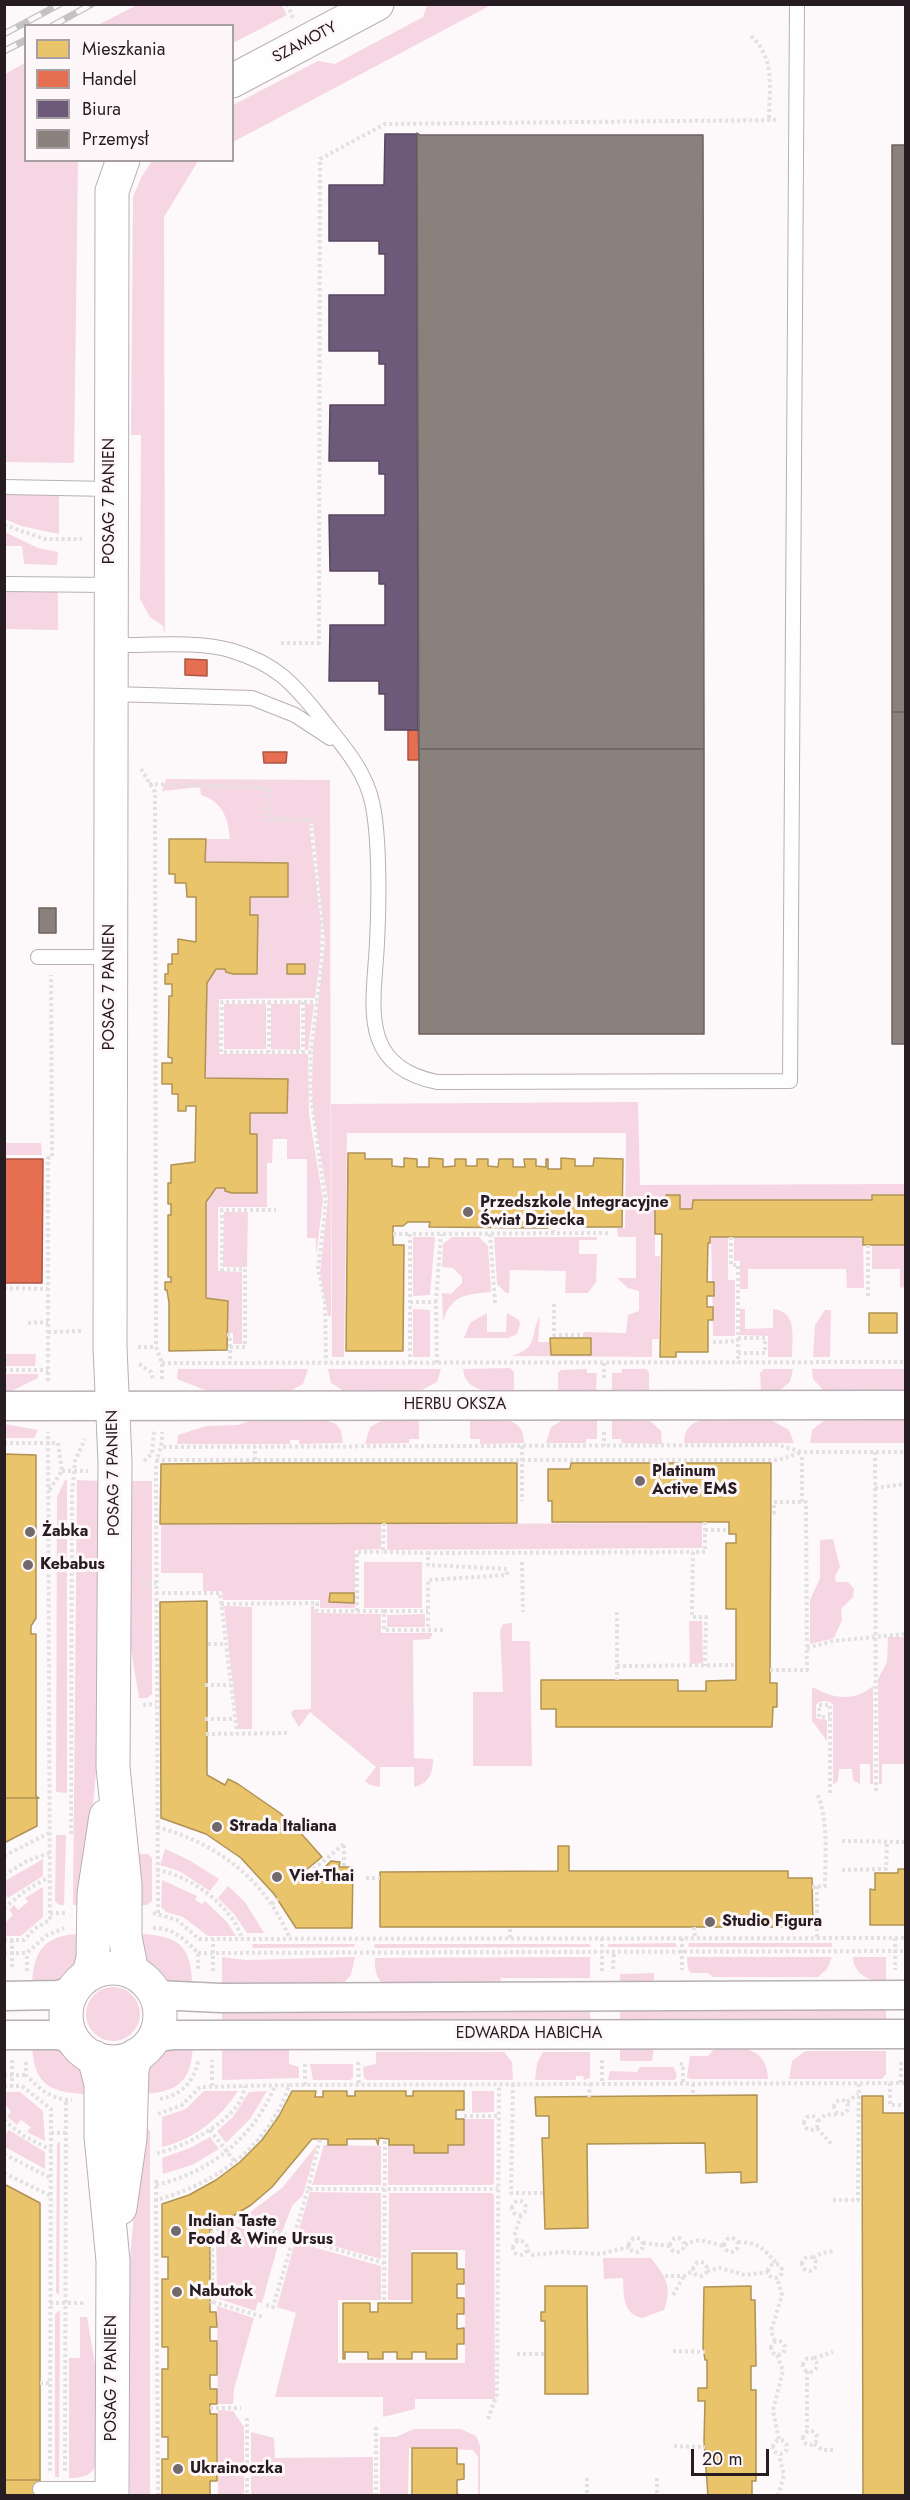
<!DOCTYPE html>
<html>
<head>
<meta charset="utf-8">
<style>
	body { margin:0 }
	#map { position:relative; width:910px; height:2500px; overflow:hidden; background:#fdf8fa; font-family:Jost,sans-serif }
	canvas { display:block }
	.frame { position:absolute; inset:0; border:6px solid #271c21; pointer-events:none }
	.legend { position:absolute; left:24px; top:24px; width:210px; height:138px; box-sizing:border-box; background:#fef7fa; border:2px solid #a89fa3; margin:0; padding:8px 10px; list-style:none; font-size:18px; color:#271c21 }
	.legend li { display:flex; align-items:center; gap:12px; height:30px }
	.legend b { width:30px; border:2px solid #a89fa3 }
	.scale { position:absolute; left:691px; top:2449px; width:78px; height:27px; box-sizing:border-box; border:3px solid #271c21; border-top:0; padding-left:8px; font-size:18px; line-height:21px; white-space:nowrap; color:#271c21; -webkit-text-stroke:4px #fef7fa; paint-order:stroke }
</style>
</head>
<body>
<div id="map">
<canvas width="910" height="2500"></canvas>
<div class="frame"></div>
<ul class="legend">
<li><b style="height:16px;background:#e9c46a"></b>Mieszkania</li>
<li><b style="height:16px;background:#e76f51"></b>Handel</li>
<li><b style="height:16px;background:#6d597a"></b>Biura</li>
<li><b style="height:16px;background:#8a817c"></b>Przemysł</li>
</ul>
<div class="scale">20 m</div>
</div>
<script>
const context = document.querySelector('canvas').getContext('2d');
context.lineJoin = 'round';
function fillPath(path, color) {
  context.fillStyle = color;
  context.fill(path, 'evenodd');
}
function stroke(path, color, width, dash) {
  context.strokeStyle = color;
  context.lineWidth = width;
  context.lineCap = dash ? 'butt' : 'round';
  context.setLineDash(dash || []);
  context.stroke(path);
}
function write(font, color, halo, rows, align = 'center') {
  context.font = font + ' Jost,sans-serif';
  context.lineWidth = 6;
  context.setLineDash([]);
  context.textBaseline = 'middle';
  context.strokeStyle = halo;
  context.fillStyle = color;
  for (const [text, x, y, turn = 0] of rows) {
    context.save();
    context.translate(x, y);
    context.rotate((+turn || 0) * Math.PI / 180);
    context.textAlign = isNaN(turn) ? turn : align;
    if (halo) context.strokeText(text, 0, 0);
    context.fillText(text, 0, 0);
    context.restore();
  }
}
const green = new Path2D(`
	M139,4L282,5L287,15L233,43L232,26L98,25Z
	M427,5H491L233,142V105L318,61L335,64L423,17Z
	M25,63L26,160L78,161L74,463L5,462V74Z
	M152,161H198L164,217L165,634L163,626L150,617L140,599L141,435H131L133,197L142,176Z
	M5,494H59V534L21,526L5,519Z
	M5,532L38,548L58,552L57,565L24,564L22,546H5Z
	M5,591H58V630L5,629Z
	M166,779L330,780L331,1316H328L320,1273L328,1200L313,1109L312,1087L313,1050L325,942L313,824H309L321,924L320,959L315,998L219,999V1054H308L309,1114L323,1200L316,1257V1238H307V1159H287V1139H273L272,1163H267V1207H218V1271L242,1272V1344H233V1333H227L228,1302L206,1298V1202L216,1188H225V1191L257,1193V1134H250V1113H287L288,1079L205,1078L207,983L216,969H225L226,972L257,973L258,915H250V897H288V863L205,862L206,839H230C228,818 223,802 201,795L200,787L162,791Z
	M224,1004H266V1049H224Z
	M271,1004H300V1050L271,1049Z
	M305,1004H314L308,1050H305Z
	M638,1102L640,1185L905,1184V1194H872V1200H693L692,1209H680V1195H666L665,1202L655,1203V1256H660L659,1339H652V1357L511,1356C540,1348 529,1335 540,1316L538,1342H550V1355H591V1338L584,1337V1332L626,1333L628,1315L639,1311V1291L628,1288L617,1278H636V1237H618L617,1228H625L626,1133H347L344,1357H332L331,1104Z
	M5,1143H41L42,1155H5Z
	M224,1212H248L247,1267H223Z
	M413,1237H435L430,1295L413,1296Z
	M452,1237H479L488,1246L491,1292C467,1294 450,1295 443,1322L442,1293L451,1294L462,1283V1277L453,1268L442,1267L443,1244Z
	M494,1237H597V1240H579V1254H597L596,1282L588,1293H565L566,1271L510,1270L509,1293H506L497,1284Z
	M711,1237H728V1280H735V1336H713Z
	M734,1238H863L864,1288H847L846,1269H748V1289H740V1261H734Z
	M872,1245H905V1287L900,1288V1269H872Z
	M413,1309L430,1310V1357H413Z
	M740,1309H745V1329L773,1328V1309C798,1311 792,1339 792,1357H768V1336L740,1335Z
	M825,1310H831L830,1357H813L815,1325Z
	M487,1313V1332H506L507,1313L519,1320L520,1325L517,1334L508,1338H464L470,1323Z
	M5,1354H36L35,1366H5Z
	M510,1368L514,1372V1391C494,1391 466,1395 463,1369Z
	M178,1369H308L303,1384L288,1392H210L177,1379Z
	M328,1369H441L437,1382L420,1391H344L331,1383Z
	M587,1369V1373H597L596,1391L558,1392V1373L561,1370Z
	M622,1369H646L649,1372V1391L612,1392V1373H622Z
	M764,1369H793L790,1382L779,1391H761L760,1373Z
	M812,1369H905V1391L823,1390L813,1379Z
	M5,1374H38V1378L5,1394Z
	M255,1419H323L336,1424L341,1430L343,1443L299,1444V1440H290V1444H177L178,1435L206,1426L238,1425Z
	M385,1419H419V1439H409V1443L365,1444L370,1427Z
	M470,1419C491,1419 525,1413 524,1443L480,1444V1439H470Z
	M565,1419H597V1439H586V1443H546L551,1427Z
	M612,1419L650,1421L661,1431L662,1444L622,1443L621,1439H612Z
	M706,1419H769L789,1430L794,1443H684C684,1428 692,1422 706,1419Z
	M905,1419V1443H810L812,1430L825,1420Z
	M4,1424L38,1430L34,1438H5Z
	M65,1480H67V1793L56,1792L57,1497Z
	M77,1480L101,1481L100,1726L87,1877L88,1905H73Z
	M129,1481H152V1694L147,1698H139L129,1638Z
	M702,1523V1548L387,1550V1524Z
	M381,1524V1549L355,1550V1608H320V1600H223L222,1591H203V1573H161V1525Z
	M833,1539L840,1567L835,1576L836,1582H848L854,1589L853,1597L841,1609L842,1620L834,1638L810,1644V1600L820,1578V1540Z
	M364,1562H422V1608H364Z
	M224,1606L252,1607V1729H238Z
	M311,1606H314L315,1613L381,1614V1633H433L430,1639L413,1640L414,1758L433,1759C433,1773 429,1784 414,1787V1767H380V1787L370,1785L365,1781L376,1767L310,1712L299,1727L291,1714L293,1710L311,1709Z
	M425,1614V1627H387V1615Z
	M689,1621H702L703,1663L690,1664Z
	M512,1623V1641H530L532,1766H473V1692H503L500,1630L503,1624Z
	M888,1637H905V1764H882V1784H879L878,1679L887,1662Z
	M873,1686V1784H870V1764H860V1784L853,1780L852,1769H839L838,1781L833,1785V1705C830,1700 819,1700 816,1705V1718L827,1720V1741L812,1721V1687C833,1698 852,1703 873,1686Z
	M56,1835H66L64,1905H59L55,1901Z
	M165,1849L189,1860L219,1879L210,1891L179,1871L160,1865Z
	M139,1854H148L152,1858V1901L147,1905H139Z
	M43,1859V1876L8,1898L5,1894V1881Z
	M162,1880L197,1896L195,1900L202,1904L205,1901L227,1922L236,1936H208L183,1917L166,1912L161,1907Z
	M228,1886L245,1902L264,1933H247L234,1914L218,1898Z
	M43,1887V1917L21,1936H5V1923L13,1915L9,1910L14,1905L18,1910L28,1902L25,1898Z
	M87,1934C73,1976 75,1976 32,1991C32,1950 44,1933 87,1934Z
	M138,1934C184,1935 193,1950 192,1994C155,1982 148,1972 138,1934Z
	M675,1943L677,1947H607L609,1944Z
	M689,1943H832V1947H688Z
	M252,1944H355L354,1947L253,1948Z
	M375,1944H589L591,1947L374,1948Z
	M222,1957L246,1960L355,1957L351,1975L338,1989L222,1991Z
	M590,1957V1978H501L500,1983C481,1983 462,1982 443,1983C417,1984 373,2005 375,1958Z
	M687,1957H832L827,1969L818,1977H713L708,1973H691L688,1969Z
	M853,1957H886V1982C869,1981 854,1975 853,1957Z
	M654,1973V1982H620V1974Z
	M86 2014a27 27 0 1 1 54 0a27 27 0 1 1-54 0Z
	M590,2006V2023L222,2024V2007Z
	M620,2006H886V2022L620,2023Z
	M32,2039C68,2049 80,2056 87,2094C45,2093 32,2081 32,2039Z
	M222,2041L289,2047V2064L299,2067V2078L222,2080Z
	M193,2042C192,2083 178,2093 138,2094C150,2052 152,2052 193,2042Z
	M717,2046C742,2046 768,2048 768,2079H690L687,2077L690,2056H708Z
	M620,2047H654L652,2061H620Z
	M805,2051H886V2074L882,2079H789L792,2061Z
	M376,2052H504L512,2062L513,2080H367L364,2078L363,2067L376,2064Z
	M543,2052H590V2078L584,2080L583,2076H576V2080H535L537,2063Z
	M310,2064H353V2078L350,2080H313Z
	M640,2067H674L677,2077L674,2080H608L610,2071L637,2072Z
	M204,2091H238C221,2118 193,2140 162,2147V2117L186,2109Z
	M267,2091L250,2119L226,2143L217,2131L233,2117L249,2092Z
	M472,2091H494V2112L472,2113Z
	M5,2092H20L43,2111L45,2141L27,2132L31,2127L21,2120L17,2125L7,2116L11,2112L5,2104Z
	M464,2119H494V2183L491,2185H388V2145H414L415,2153H448V2145H464Z
	M142,2123L150,2131V2495L130,2496V2259Z
	M9,2130L45,2152V2169L5,2147V2135Z
	M210,2137L219,2149L192,2165L163,2174L162,2158L190,2148Z
	M60,2141L59,2295L56,2292L57,2144Z
	M317,2145L303,2195L292,2206L282,2232L240,2220L282,2188Z
	M324,2145L381,2146V2185H312Z
	M310,2192L381,2193V2259L297,2236Z
	M389,2193H492L494,2195L495,2399H415V2409L383,2417V2397H275L296,2313L277,2307L295,2242L381,2266V2300H338V2363H465V2250H411V2300H388Z
	M233,2225L280,2238L262,2303L258,2302L255,2311L217,2298L216,2234Z
	M603,2258H651C665,2276 673,2287 664,2310L642,2318C622,2313 624,2296 623,2278L604,2279Z
	M217,2306L254,2318L234,2389L233,2404H218Z
	M60,2310L59,2477H55V2314Z
	M80,2317H87L97,2376L98,2461C92,2476 84,2478 69,2478V2358H80Z
	M218,2410L233,2411L244,2427V2494H218Z
	M414,2429H461L476,2436L480,2446V2495H478V2457L473,2450L409,2448L408,2495H380V2437H396Z
	M251,2432L274,2438L275,2458L373,2457V2495H251Z`);
const homes = new Path2D(`
	M169,839H206L205,862L288,863V897H250V915H258L257,974H233L226,972L225,969H216L207,983L205,1078L288,1079L287,1113H250V1134H257V1193H232L225,1191V1188H216L206,1202V1298L228,1301L227,1350L169,1351V1303L167,1290H165V1282H171V1277H168V1215H171V1204H168V1183H171V1165L195,1162L196,1106H186V1111H178V1094H172V1084H162V1063H172V1058L168,1057L169,996H172V984H165V974H168V964H172V954H178V939L196,942V897H187L186,883H175V874H169Z
	M287,964H305V974H287Z
	M348,1153H365V1159H392V1166L404,1167V1158L417,1159V1167H429V1158L443,1159V1167L455,1166V1159H466V1166H477V1159H488V1166L498,1167L499,1159H513V1167H525L524,1159H536V1166L546,1167V1159H548V1169H561V1158L575,1159V1166H593L594,1158L623,1159L622,1227H570V1224H559V1220H548V1228L429,1227L430,1222H408L403,1226H393V1245H404L403,1351H346Z
	M666,1195H680V1209H692L693,1200H872V1195H906V1245H863V1237H710V1243H708L707,1282H714V1296H707V1307H713V1320H708V1352H676V1357H660L662,1234H655V1202H666Z
	M869,1313H897V1333H869Z
	M550,1338H591V1355H551Z
	M4,1454L36,1455V1618L31,1626V1634H36V1796L39,1798H4Z
	M260,1463H517V1523L160,1524L161,1464Z
	M571,1463H771L770,1683H777V1707H773L772,1727H556V1709H541V1680H678V1691H706V1681L736,1680V1609H726V1543H736V1534H729V1522H552V1501H548V1469H570Z
	M330,1593H354V1603L329,1602Z
	M207,1601V1775L225,1785L228,1779L238,1784L280,1813L298,1830L322,1857L306,1870L312,1877H326L325,1867L331,1861L340,1862L339,1867H353L352,1928H296L274,1894L241,1858L206,1834L161,1818L160,1602Z
	M4,1798H37V1826L4,1843Z
	M558,1846H569V1871H788V1878H812L813,1927H380V1872L558,1871Z
	M898,1869H906V1925H870V1889L875,1890V1873H898Z
	M292,2091H316L315,2097H323V2091H347V2096H355V2091H406V2096H413V2091H464V2110H456V2119H464V2145H448V2153H414V2145H389V2139L379,2138L378,2145L376,2139H347V2145H328V2139H312L272,2187L251,2205L210,2230V2312H216L217,2327H210V2341H217V2375H210V2389H217V2404H210V2414H217V2481H210V2496H162V2459H168V2437H162V2369H168V2347H162V2279H168V2257H162V2204L189,2195L216,2180L240,2162L262,2140L279,2116Z
	M757,2095V2182L741,2183V2172L706,2173L705,2143L587,2144L588,2228L545,2229L542,2138H549V2116H536L535,2097Z
	M862,2096H883V2113H906V2496H863Z
	M4,2184L40,2203V2480H4Z
	M412,2253H457V2269H464V2284H457V2298H464V2314H457V2329L464,2328V2344H457V2359H426V2352H412V2359H397V2352H383V2359H368V2352H345V2359H343V2303H370V2312H378V2303H412Z
	M545,2286H587L588,2394H545V2321H541V2312H545Z
	M751,2286V2300H755L756,2366H751V2390H756V2481H752V2496H708L704,2441L705,2401H698V2388H707V2360H705L703,2347L704,2287Z
	M412,2448H457V2464H464V2479L457,2480V2494L464,2496H412Z
	M4,2480H40V2496H4Z`);
const shops = new Path2D(`
	M185,659L207,660V676L185,675Z
	M408,730H418L419,760H408Z
	M263,752H287L286,763H264Z
	M4,1159H43L42,1283H4Z`);
const offices = new Path2D(`
	M385,134H417L418,730H385V694H379V681H329L330,625H385V584H379V571H330L329,515H385V474H379V461H329L330,405H385V364H379V351H329V295H385V254H379V241H329V185H384Z`);
const industry = new Path2D(`
	M417,133L420,135H703L704,749H419Z
	M892,145H906V712H892Z
	M892,712H906V1044H892Z
	M419,749H704V1034H419Z
	M39,908H56V933H39Z`);
const path = new Path2D(`
	M287,4L293,18
	M751,36C776,59 769,90 769,120
	M4,525L45,539H82
	M281,643H319L320,159L385,124L777,120
	M141,769L155,792L156,1347L162,1363V1380
	M149,784L268,788L267,819L310,820L323,930L321,970L311,1052L310,1089L326,1204L318,1269L325,1301L326,1363
	M269,1002V1052
	M303,1002V1052
	M311,1052H221L222,1002H317
	M553,1233V1220
	M393,1234H410
	M490,1234L495,1303
	M731,1237V1265H738V1363
	M868,1245V1299
	M4,1288L48,1289
	M410,1302H436L437,1363
	M436,1302L441,1234
	M554,1304V1335H584
	M28,1323L48,1322
	M48,1332L82,1331
	M227,1335H230V1363
	M713,1342L738,1341
	M138,1347H156
	M230,1347H245V1269L222,1270V1210H276
	M738,1353H765V1338H738
	M162,1363L906,1362
	M410,1363V1234L610,1233
	M604,1363V1378
	M139,1364L151,1372L153,1379
	M4,1370H48
	M48,1381V1158L52,1157L51,975
	M604,1432V1446
	M4,1443H58L62,1471L48,1492
	M522,1446V1501
	M163,1447L778,1445L802,1452H906
	M875,1452L876,1793
	M156,1460H779L802,1452
	M255,1460V1447
	M144,1461L152,1454L154,1431
	M62,1471H88
	M875,1488L906,1484
	M802,1502V1456
	M705,1522V1552H693L692,1612V1617H706L705,1666
	M384,1523L383,1552L428,1553V1565L507,1569V1575L428,1580V1630
	M705,1530H729
	M428,1553L693,1552
	M522,1562L523,1612
	M142,1584L156,1583
	M156,1593H220L237,1733
	M221,1604L317,1603V1611H384V1630H444
	M357,1611V1552H383
	M384,1611H428
	M617,1612V1680
	M208,1644H226
	M807,1648L833,1641L906,1634
	M617,1666L736,1665
	M770,1670H807L806,1502H774V1513H771
	M205,1685H231
	M143,1705L156,1704
	M205,1719H235
	M206,1734L289,1733
	M830,1793V1705H819V1717H830
	M157,1827C217,1843 266,1880 290,1939
	M71,1834L72,1493L75,1461L85,1439
	M842,1841L906,1842
	M344,1845V1866
	M4,1856L49,1833
	M157,1870C189,1875 233,1906 242,1939
	M842,1870L886,1869L887,1842
	M309,1873L344,1844
	M4,1875L27,1861L49,1853
	M366,1878H380
	M817,1886V1938
	M812,1887L825,1886C825,1855 829,1822 817,1793
	M272,1904L278,1899
	M4,1908L25,1891L49,1877
	M50,1913H65
	M153,1913L177,1920L199,1939L906,1938
	M158,1913L156,1471C156,1455 163,1449 162,1432
	M694,1927L695,1938
	M153,1928C174,1928 184,1939 198,1953V1969
	M510,1938V1927
	M602,1938V1971
	M682,1938V1970
	M895,1938V1970
	M4,1940H24L34,1929L50,1920L48,1432
	M12,1940V1968
	M4,1953H27L46,1936L64,1928
	M198,1953L906,1951
	M613,1969L614,1952
	M27,1971V1953
	M213,1971V1939
	M12,2060V2086
	M602,2060V2084
	M26,2062V2075C39,2089 52,2100 72,2100
	M358,2062L359,2085
	M680,2064H683V2084
	M4,2075H26
	M890,2083V2105H906
	M901,2083V2060
	M513,2084L511,2193H545
	M590,2084L906,2083
	M693,2084V2096
	M305,2085V2062
	M4,2086H22L51,2109L50,2471
	M212,2086V2060
	M160,2099C181,2095 194,2082 198,2061
	M834 2107a7 7 0 1 1 14 0a7 7 0 1 1-14 0Z
	M847,2102L858,2094
	M158,2114L182,2105L200,2087L289,2085
	M804 2123a7 7 0 1 1 14 0a7 7 0 1 1-14 0Z
	M464,2116H498
	M4,2120L24,2136L51,2150
	M818,2121L825,2115L839,2114
	M817,2128L833,2146
	M210,2130L235,2162
	M51,2133H67
	M157,2153C183,2148 245,2117 244,2086
	M4,2154L51,2178
	M4,2173L51,2196
	M156,2180V2200
	M156,2185C211,2172 253,2138 275,2086
	M308,2189L320,2139
	M833,2200H858L859,2083
	M512 2208a7 7 0 1 1 14 0a7 7 0 1 1-14 0Z
	M670 2245a7 7 0 1 1 14 0a7 7 0 1 1-14 0Z
	M629 2245a7 7 0 1 1 14 0a7 7 0 1 1-14 0Z
	M724 2245a7 7 0 1 1 14 0a7 7 0 1 1-14 0Z
	M513 2248a7 7 0 1 1 14 0a7 7 0 1 1-14 0Z
	M517,2241L515,2233L521,2215
	M738,2242C758,2242 764,2249 777,2264
	M643,2243L670,2246
	M685,2245C698,2236 709,2243 723,2246
	M527,2250L533,2255L562,2252L600,2254L629,2247
	M802 2264a7 7 0 1 1 14 0a7 7 0 1 1-14 0Z
	M813,2258L822,2253L833,2251
	M693 2269a7 7 0 1 1 14 0a7 7 0 1 1-14 0Z
	M768 2271a7 7 0 1 1 14 0a7 7 0 1 1-14 0Z
	M707,2271L720,2268L745,2275L768,2272
	M665,2276H684L692,2271
	M673,2295L684,2276
	M384,2300L385,2138
	M213,2302L263,2317
	M50,2303H82V2299
	M210,2303L213,2302L212,2232L234,2220L384,2263
	M266,2305L273,2307L308,2189H498
	M771 2348a7 7 0 1 1 14 0a7 7 0 1 1-14 0Z
	M775,2341L771,2331L782,2295L777,2278
	M673,2351L705,2352
	M517,2354H545
	M777,2355L783,2371L773,2410L779,2440
	M803 2365a7 7 0 1 1 14 0a7 7 0 1 1-14 0Z
	M814,2358L833,2352
	M807,2371V2432
	M40,2383H50
	M210,2408H241
	M247,2418V2496
	M488,2419L497,2394L499,2085
	M376,2427V2496
	M803 2438a7 7 0 1 1 14 0a7 7 0 1 1-14 0Z
	M773 2447a7 7 0 1 1 14 0a7 7 0 1 1-14 0Z
	M814,2444L823,2450H833
	M674,2446L705,2447
	M65,2471L66,2100
	M587,2478V2496
	M657,2478V2496
	M158,2496L156,2200C214,2185 271,2145 289,2085L590,2084L589,2097
	M778,2496L784,2475L779,2455`);
const lane = new Path2D(`
	M4,487L110,489
	M4,584L110,585
	M110,645C147,646 198,640 233,651C276,664 293,683 321,718C341,744 365,769 372,802C380,837 379,906 377,943C374,1003 357,1066 437,1082L790,1081L797,4
	M111,694L252,698L295,715L330,738
	M38,957H111
	M40,2489H112`);
const street = new Path2D(`
	M4,1406L906,1405
	M156,1995L221,1998L906,1995
	M4,1996L57,1995L73,1991
	M4,2035H56L73,2038
	M153,2037L175,2035L906,2034`);
const secondary = new Path2D(`
	M232,81L377,4
	M123,160L112,191V207L110,1347L115,1462L113,1767L125,1885V1937L132,1972
	M66 2015a47 47 0 1 1 94 0a47 47 0 1 1-94 0Z
	M89,1974L93,1958L94,1894L106,1816
	M94,2057L101,2084V2136L113,2261L112,2496
	M120,2208L130,2138L132,2070L136,2055`);
const rail = new Path2D(`
	M52,26L92,4
	M4,34L60,4
	M4,51L26,40`);
const markers = [
	[468,1212,6,"#72696d"],
	[640,1481,6,"#72696d"],
	[30,1532,6,"#72696d"],
	[28,1565,6,"#72696d"],
	[217,1827,6,"#72696d"],
	[277,1877,6,"#72696d"],
	[710,1922,6,"#72696d"],
	[176,2231,6,"#72696d"],
	[177,2292,6,"#72696d"],
	[178,2469,6,"#72696d"]
];
const streetNames = [
	["SZAMOTY",305,43,-28],
	["POSAG 7 PANIEN",110,501,-90],
	["POSAG 7 PANIEN",110,987,-90],
	["HERBU OKSZA",455,1405],
	["POSAG 7 PANIEN",114,1473,-91],
	["EDWARDA HABICHA",529,2034],
	["POSAG 7 PANIEN",112,2378,-90]
];
const poiNames = [
	["Przedszkole Integracyjne",480,1203],
	["Świat Dziecka",480,1221],
	["Platinum",652,1472],
	["Active EMS",652,1490],
	["Żabka",42,1532],
	["Kebabus",40,1565],
	["Strada Italiana",229,1827],
	["Viet-Thai",289,1877],
	["Studio Figura",722,1922],
	["Indian Taste",188,2222],
	["Food & Wine Ursus",188,2240],
	["Nabutok",189,2292],
	["Ukrainoczka",190,2469]
];
fillPath(green, '#f7d6e4');
fillPath(homes, '#e9c46a');
stroke(homes, '#af9254', 1.5);
fillPath(shops, '#e76f51');
stroke(shops, '#ad5643', 1.5);
fillPath(offices, '#6d597a');
stroke(offices, '#58475f', 1.5);
fillPath(industry, '#8a817c');
stroke(industry, '#6c6361', 1.5);
stroke(lane, '#b8b0b4', 16);
stroke(street, '#b8b0b4', 31);
stroke(secondary, '#b8b0b4', 35);
stroke(path, '#e2e0e0', 4, [3, 3]);
stroke(lane, '#fffefe', 14);
stroke(street, '#fffefe', 28);
stroke(secondary, '#fffefe', 33);
stroke(rail, '#c4c2c3', 7);
stroke(rail, '#fef7fa', 4.5, [14]);
for (const [x, y, r, color] of markers) {
  const dot = new Path2D();
  dot.arc(x, y, r, 0, 2 * Math.PI);
  context.fillStyle = color;
  context.fill(dot);
  stroke(dot, '#fef7fa', 2);
}
write('16px', '#271c21', '#fef7fa', streetNames);
write('bold 16px', '#271c21', '#fef7fa', poiNames, 'left');
</script>
</body>
</html>
